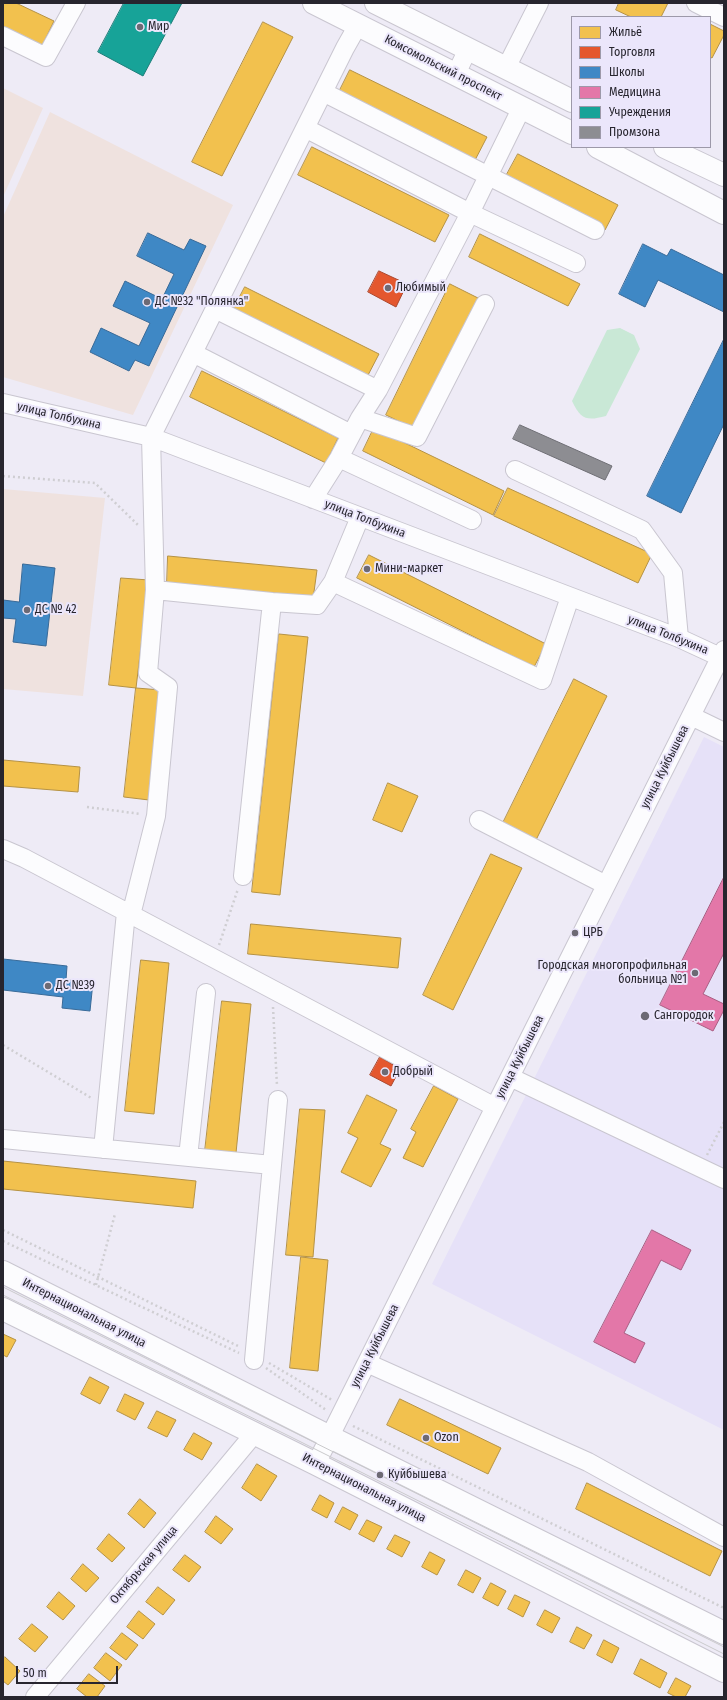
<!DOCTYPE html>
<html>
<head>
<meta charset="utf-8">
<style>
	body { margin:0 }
	#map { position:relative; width:727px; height:1700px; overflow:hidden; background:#eeebf6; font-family:"Fira Sans Condensed",sans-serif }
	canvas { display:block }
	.frame { position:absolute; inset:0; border:4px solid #27252e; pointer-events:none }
	.legend { position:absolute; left:571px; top:16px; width:140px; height:132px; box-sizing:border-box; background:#ebe6fb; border:1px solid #9d99a9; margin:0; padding:5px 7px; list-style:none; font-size:12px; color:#27252e }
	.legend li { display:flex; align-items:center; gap:8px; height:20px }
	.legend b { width:20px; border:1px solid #9d99a9 }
	.scale { position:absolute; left:16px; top:1666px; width:102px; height:18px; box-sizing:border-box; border:2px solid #27252e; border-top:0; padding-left:5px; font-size:12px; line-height:14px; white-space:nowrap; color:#27252e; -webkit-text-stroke:3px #ebe6fb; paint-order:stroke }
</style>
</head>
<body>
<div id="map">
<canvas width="727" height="1700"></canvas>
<div class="frame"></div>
<ul class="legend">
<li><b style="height:11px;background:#f2c14e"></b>Жильё</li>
<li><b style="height:11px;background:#e4572e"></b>Торговля</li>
<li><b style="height:11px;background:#3f88c5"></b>Школы</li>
<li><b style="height:11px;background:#e377a8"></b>Медицина</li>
<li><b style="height:11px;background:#17a398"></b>Учреждения</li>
<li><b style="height:11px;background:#8d8d92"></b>Промзона</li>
</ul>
<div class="scale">50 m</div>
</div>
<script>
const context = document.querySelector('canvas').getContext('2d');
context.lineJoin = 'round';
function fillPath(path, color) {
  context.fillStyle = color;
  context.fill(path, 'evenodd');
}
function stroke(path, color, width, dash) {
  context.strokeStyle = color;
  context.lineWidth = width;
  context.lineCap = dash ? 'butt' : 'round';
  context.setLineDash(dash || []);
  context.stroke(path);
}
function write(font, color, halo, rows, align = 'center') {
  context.font = font + ' "Fira Sans Condensed",sans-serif';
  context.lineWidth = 4;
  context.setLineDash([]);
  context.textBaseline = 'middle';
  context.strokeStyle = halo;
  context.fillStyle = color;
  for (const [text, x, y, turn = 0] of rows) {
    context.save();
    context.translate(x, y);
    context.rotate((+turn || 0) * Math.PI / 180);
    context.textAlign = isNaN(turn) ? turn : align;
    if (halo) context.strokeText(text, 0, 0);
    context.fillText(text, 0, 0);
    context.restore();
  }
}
const built = new Path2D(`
	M704,737L724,747V1430L432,1284Z`);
const education = new Path2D(`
	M3,88L43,108L3,197Z
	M50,112L233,205L133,415L3,377V217Z
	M3,489L105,498L83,696L3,689Z`);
const green = new Path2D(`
	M620,328L634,335L640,349L606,416C587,421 581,420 572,401L607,330Z`);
const homes = new Path2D(`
	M3,3H16L54,21L41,48L3,29Z
	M619,3H668L661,17H631L616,10Z
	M263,22L293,37L222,176L192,162Z
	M710,24L724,31V35L712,58L710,57Z
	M350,70L487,137L473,164L337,96Z
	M312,147L449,215L435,242L298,175Z
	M518,154L618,205L605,230L505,178Z
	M480,234L580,284L568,306L469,257Z
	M450,284L478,298L415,429L386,415Z
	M245,287L379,354L366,379L232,312Z
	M202,371L338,438L326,463L190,397Z
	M374,428L504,491L493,515L363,451Z
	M508,488L652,554L638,583L494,516Z
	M369,555L546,644L534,667L357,578Z
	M168,556L317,570L313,599L167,584Z
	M121,578L149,580L136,688L109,685Z
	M279,634L308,637L280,895L252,892Z
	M574,679L607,696L536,840L503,823Z
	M136,688L161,690L149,800L124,797Z
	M3,760L80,767L78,792L3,786Z
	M388,783L418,796L402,832L373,820Z
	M491,854L522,868L453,1010L423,995Z
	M251,924L401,938L398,968L248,954Z
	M141,960L169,963L154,1114L125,1111Z
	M222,1001L251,1004L236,1153L205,1151Z
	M434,1086L458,1099L423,1167L403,1158L416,1132L411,1129Z
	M367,1095L397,1110L380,1144L391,1149L371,1187L341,1172L358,1138L348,1133Z
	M300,1109L325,1110L313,1257L286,1255Z
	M3,1161L196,1181L193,1208L3,1189Z
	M301,1257L328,1260L318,1371L290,1368Z
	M3,1334L16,1340L7,1357L3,1355Z
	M90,1377L109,1387L100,1404L81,1394Z
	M125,1394L144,1403L135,1420L117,1411Z
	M400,1399L501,1448L488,1474L387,1425Z
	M157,1411L176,1420L167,1437L148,1428Z
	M194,1433L212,1443L202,1460L184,1450Z
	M257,1464L277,1476L261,1501L242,1488Z
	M587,1483L722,1551L710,1576L576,1509Z
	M320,1495L334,1503L327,1518L312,1510Z
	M140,1499L156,1513L144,1528L128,1514Z
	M343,1507L358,1515L350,1530L335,1522Z
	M216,1516L233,1529L221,1544L205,1532Z
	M367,1520L382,1527L374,1542L359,1534Z
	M109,1534L125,1548L112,1562L97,1549Z
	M395,1535L410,1542L402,1557L387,1549Z
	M430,1552L445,1560L437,1575L422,1567Z
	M185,1555L201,1567L189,1582L173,1570Z
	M83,1564L99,1578L86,1592L71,1579Z
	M466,1570L481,1578L473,1593L458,1585Z
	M491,1583L506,1591L498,1606L483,1598Z
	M158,1587L175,1600L163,1615L146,1602Z
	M59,1592L75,1606L63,1620L47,1607Z
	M515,1595L530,1602L523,1617L508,1609Z
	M545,1610L560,1618L552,1633L537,1625Z
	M139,1611L155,1624L143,1639L127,1627Z
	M32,1624L48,1637L35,1652L19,1639Z
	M577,1627L592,1635L584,1649L570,1642Z
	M122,1633L138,1645L126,1660L110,1648Z
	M604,1640L619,1648L612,1663L597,1655Z
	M106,1653L122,1665L110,1681L94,1668Z
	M5,1657L20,1671L8,1685L3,1681V1659Z
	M641,1659L667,1673L660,1688L634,1674Z
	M89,1674L105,1686L97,1697H87L77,1689Z
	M676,1678L691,1686L685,1697H676L668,1693Z`);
const shops = new Path2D(`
	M379,271L407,284L396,307L368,292Z
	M380,1057L400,1069L391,1086L370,1075Z`);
const schools = new Path2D(`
	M148,233L184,250L190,239L206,246L149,366L135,360L129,371L90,352L101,328L139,346L150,323L113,306L125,281L162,299L174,274L137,256Z
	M643,244L667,256L671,249L724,275V312L658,280L645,307L619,294Z
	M724,339V424L681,513L647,496Z
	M23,564L55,568L46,646L13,642L16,619L3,618V600L19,602Z
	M3,959L67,966L66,980L93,982L90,1011L62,1008L63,997L3,990Z`);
const health = new Path2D(`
	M724,877V953L703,994L724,1004V1010L713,1031L660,1005Z
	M652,1230L691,1250L681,1270L661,1260L624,1333L645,1343L635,1363L594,1342Z`);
const public = new Path2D(`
	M124,3H182L143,76L98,52Z`);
const industry = new Path2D(`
	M520,425L612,466L605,480L513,439Z`);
const path = new Path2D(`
	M3,476L95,483L138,525
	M87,807L141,814
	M219,945L238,889
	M273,1007L277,1086
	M3,1045L93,1099
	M707,1155L724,1122
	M3,1230L240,1347
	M3,1241L239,1353
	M96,1285L115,1214
	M269,1363L332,1400
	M266,1368L326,1410
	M353,1426L724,1608`);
const minor = new Path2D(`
	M696,3L724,17
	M3,36L46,57L76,3
	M506,68L539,3
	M456,74L468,49
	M323,92L595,230
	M305,128L470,213L576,263
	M215,309L378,390
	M193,353L351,434
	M3,403L151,437L679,638L720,657
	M360,418L417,437L485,304
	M339,458L472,520
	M515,470L642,530L673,573L679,638
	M313,499L339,458L360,418L378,390L470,213L522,107
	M360,517L333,582L542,680L570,597
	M155,590L272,602L317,605L333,582
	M691,716L724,732
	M479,820L606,885
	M3,849L24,858L495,1107
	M243,876L272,602
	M131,915L156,816L168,687L148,673L155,590L151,437L345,48L358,25
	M510,1077L724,1179
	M3,1139L272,1165
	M103,1149L126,912
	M188,1157L206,993
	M254,1360L278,1100
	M367,1363L588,1462L724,1537
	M316,1464L724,650
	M35,1697L254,1434`);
const major = new Path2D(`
	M314,3L572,133
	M376,3L572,101
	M598,147L724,213
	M665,147L724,175
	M3,1272L330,1437L724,1633
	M3,1309L316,1464L724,1671`);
const tram = new Path2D(`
	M3,1287L724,1647
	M3,1295L291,1437L724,1654`);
const markers = [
	[140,27,4,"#6d6a74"],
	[388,288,4,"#6d6a74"],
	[147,302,4,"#6d6a74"],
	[367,569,4,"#6d6a74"],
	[27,610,4,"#6d6a74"],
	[575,933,4,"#6d6a74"],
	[695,973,4,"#6d6a74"],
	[48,986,4,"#6d6a74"],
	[645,1016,5,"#6d6a74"],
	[385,1072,4,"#6d6a74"],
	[426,1438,4,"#6d6a74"],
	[380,1475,4,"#6d6a74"]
];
const poiNames = [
	["Мир",148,27],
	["Любимый",396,288],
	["ДС №32 \"Полянка\"",155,302],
	["Мини-маркет",375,569],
	["ДС № 42",35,610],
	["ЦРБ",583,933],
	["Городская многопрофильная",687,966,"right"],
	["больница №1",687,980,"right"],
	["ДС №39",56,986],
	["Сангородок",654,1016],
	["Добрый",393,1072],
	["Ozon",434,1438],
	["Куйбышева",388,1475]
];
const streetNames = [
	["Комсомольский проспект",443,68,27],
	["улица Толбухина",59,416,13],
	["улица Толбухина",365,519,21],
	["улица Толбухина",668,635,22],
	["улица Куйбышева",665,767,-63],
	["улица Куйбышева",520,1057,-63],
	["Интернациональная улица",84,1313,27],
	["улица Куйбышева",375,1346,-63],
	["Интернациональная улица",364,1488,27],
	["Октябрьская улица",144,1565,-50]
];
fillPath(built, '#e6e1f8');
fillPath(education, '#efe2df');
fillPath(green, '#c9e8d6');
fillPath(homes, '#f2c14e');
stroke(homes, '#b59244', 1);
fillPath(shops, '#e4572e');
stroke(shops, '#ab482e', 1);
fillPath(schools, '#3f88c5');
stroke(schools, '#386a98', 1);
fillPath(health, '#e377a8');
stroke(health, '#ab5e83', 1);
fillPath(public, '#17a398');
stroke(public, '#1c7d78', 1);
fillPath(industry, '#8d8d92');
stroke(industry, '#6e6e74', 1);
stroke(minor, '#c9c6d0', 20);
stroke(major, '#c9c6d0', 24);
stroke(path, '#cfced2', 2.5, [2, 3]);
stroke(minor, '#fcfcfe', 18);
stroke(major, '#fcfcfe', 22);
stroke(tram, '#cacacc', 1);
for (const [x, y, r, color] of markers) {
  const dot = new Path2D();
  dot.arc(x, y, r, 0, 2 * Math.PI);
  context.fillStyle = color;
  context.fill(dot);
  stroke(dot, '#ebe6fb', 1.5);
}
write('12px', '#27252e', '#ebe6fb', poiNames, 'left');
write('12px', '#27252e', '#ebe6fb', streetNames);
</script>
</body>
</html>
